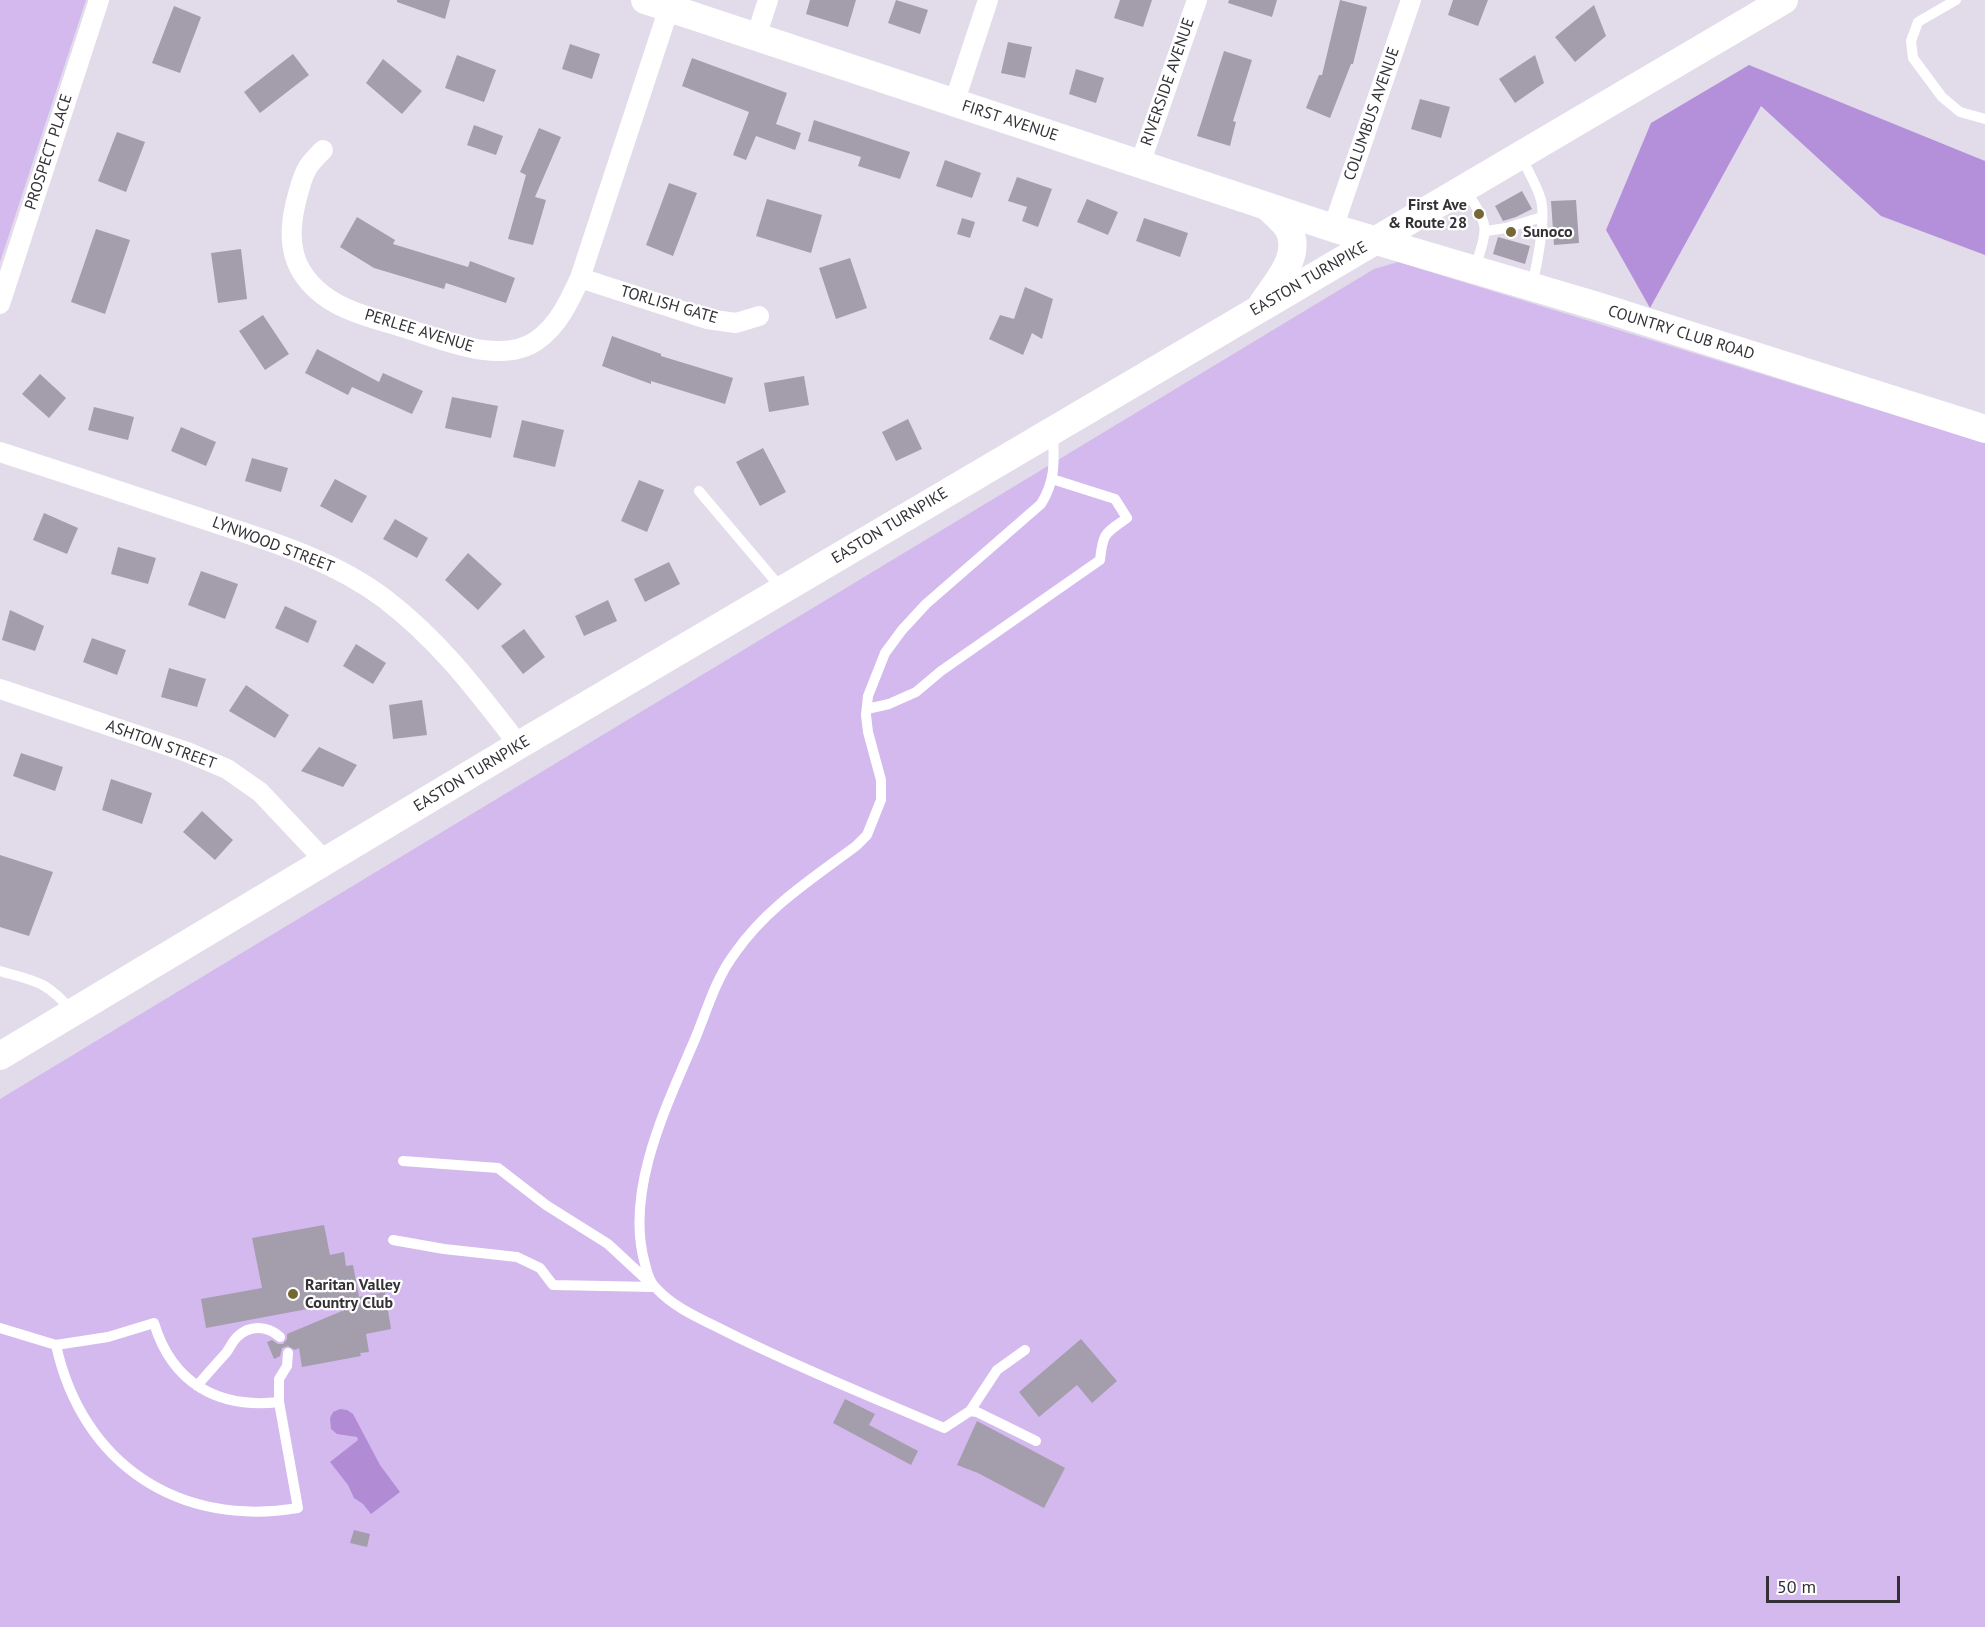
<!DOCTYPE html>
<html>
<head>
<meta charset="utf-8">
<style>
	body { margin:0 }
	#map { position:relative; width:1985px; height:1627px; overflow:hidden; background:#e2dbea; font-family:"PT Sans",sans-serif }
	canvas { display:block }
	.scale { position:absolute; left:1766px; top:1576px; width:134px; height:27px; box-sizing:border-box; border:3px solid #333136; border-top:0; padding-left:8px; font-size:18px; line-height:21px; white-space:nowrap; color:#333136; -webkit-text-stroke:4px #fff; paint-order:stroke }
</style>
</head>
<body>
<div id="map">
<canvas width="1985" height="1627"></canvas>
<div class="scale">50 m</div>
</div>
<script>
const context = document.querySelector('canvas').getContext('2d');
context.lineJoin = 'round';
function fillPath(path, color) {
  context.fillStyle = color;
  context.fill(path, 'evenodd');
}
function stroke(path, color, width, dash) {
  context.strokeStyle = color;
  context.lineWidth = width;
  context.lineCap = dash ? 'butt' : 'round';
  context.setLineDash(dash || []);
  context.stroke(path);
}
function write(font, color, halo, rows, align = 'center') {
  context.font = font + ' "PT Sans",sans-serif';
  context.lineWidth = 4.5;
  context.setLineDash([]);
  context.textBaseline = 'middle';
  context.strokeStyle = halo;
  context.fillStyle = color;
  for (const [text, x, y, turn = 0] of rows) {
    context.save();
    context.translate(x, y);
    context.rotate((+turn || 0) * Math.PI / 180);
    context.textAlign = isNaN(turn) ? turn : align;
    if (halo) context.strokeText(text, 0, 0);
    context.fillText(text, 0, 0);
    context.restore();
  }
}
const green = new Path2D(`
	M0,0H86L0,262Z
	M1398,262L1985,443V1627H0V1099L1374,269Z`);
const forest = new Path2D(`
	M1749,65L1985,161V255L1881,216L1761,106L1650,308L1606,230L1651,123Z`);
const water = new Path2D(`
	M340,1409L347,1410L353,1414L380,1465L400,1492L371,1514L363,1504L354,1498L348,1485L330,1462L358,1440L357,1437L337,1434L331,1429L330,1418L333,1412Z`);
const building = new Path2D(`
	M397,0H450L445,19L397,2Z
	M810,0H856L848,27L806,14Z
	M896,0L928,10L920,34L888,23Z
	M1120,0H1152L1143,27L1114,18Z
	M1229,0H1277L1272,17L1228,3Z
	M1340,0L1367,7L1353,64H1351L1330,118L1306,108L1319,75H1322Z
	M1453,0H1488L1478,26L1448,15Z
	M1594,5L1606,36L1575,62L1555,37Z
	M174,6L201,17L180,73L152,63Z
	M1008,42L1032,47L1025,78L1001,73Z
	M570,44L600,54L592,79L562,69Z
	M1224,51L1252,60L1233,121L1236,122L1230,146L1197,136Z
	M293,54L309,75L260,113L244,92Z
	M457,55L496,70L484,102L445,88Z
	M1535,55L1544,83L1515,103L1499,79Z
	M692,58L787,93L776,124L801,133L795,150L756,136L746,160L733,155L749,112L682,86Z
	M383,59L422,91L402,114L366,83Z
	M1076,69L1104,78L1096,103L1069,94Z
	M1420,99L1450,107L1441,138L1411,129Z
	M814,120L910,152L900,179L858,166L861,157L808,141Z
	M474,125L503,136L496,155L467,145Z
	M539,128L561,137L535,197L546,200L533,245L508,239L526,175L520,172Z
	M117,132L145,142L126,192L98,181Z
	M945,160L981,173L972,198L936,186Z
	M1017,177L1052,189L1038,227L1022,221L1027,207L1008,201Z
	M669,183L697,193L673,256L646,245Z
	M1522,191L1532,209L1516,217L1503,221L1495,206Z
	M767,199L822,215L811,253L756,236Z
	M1087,199L1118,212L1108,235L1077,222Z
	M1576,200L1579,243L1554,245L1551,201Z
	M357,217L395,240L393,244L468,267L470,261L515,278L506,303L446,283L444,289L374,268L340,247Z
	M962,218L975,222L970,238L957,234Z
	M1144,218L1188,233L1180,257L1136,241Z
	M96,229L130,240L105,314L71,302Z
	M1498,237L1530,246L1525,264L1493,254Z
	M241,249L247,299L218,303L211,253Z
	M850,258L867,308L836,319L819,268Z
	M1025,287L1053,299L1042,339L1032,333L1023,355L989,339L1000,315L1014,319Z
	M263,315L289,354L265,370L239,331Z
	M612,336L661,354V356L733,378L725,404L651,381V384L602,366Z
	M317,349L379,382L383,373L423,391L412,414L352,387L348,395L305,373Z
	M40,374L66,398L49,418L22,394Z
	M804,376L809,405L769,412L764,383Z
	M452,397L498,406L491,438L445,428Z
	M94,407L134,417L128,440L88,430Z
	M908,419L922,449L896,461L882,432Z
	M522,420L564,430L555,467L513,457Z
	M181,427L216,442L206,466L171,451Z
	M763,448L786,492L760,506L736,462Z
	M252,458L288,468L281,492L245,481Z
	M335,479L367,496L352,523L320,506Z
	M639,480L664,490L647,532L621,521Z
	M44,513L78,528L67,554L33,540Z
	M395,519L428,538L417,558L383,539Z
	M118,547L156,558L148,584L111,574Z
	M468,553L502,584L478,610L445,580Z
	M669,562L680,584L645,602L634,579Z
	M201,571L238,584L225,619L188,605Z
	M608,600L617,621L584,636L575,616Z
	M285,606L317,621L308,643L275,628Z
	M10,610L44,626L35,651L2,640Z
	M524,629L545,657L523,674L501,646Z
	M92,638L126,650L117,675L83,662Z
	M356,644L386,663L373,684L343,666Z
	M169,668L206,679L197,707L161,697Z
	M246,685L289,715L275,738L229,711Z
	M422,700L427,735L393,739L389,705Z
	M319,747L357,765L343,787L301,771Z
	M21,753L63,767L55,791L13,776Z
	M111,779L152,793L142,824L102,810Z
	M202,811L233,840L215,860L183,832Z
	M0,855L53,872L29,936L0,927Z
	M324,1225L330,1255L344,1252L346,1266L353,1265L359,1297L385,1292L391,1329L366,1334L369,1352L360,1353L361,1356L302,1367L299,1348L295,1350L288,1346L282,1348L280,1356L274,1359L267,1342L272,1340L278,1344H283L287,1339V1334L347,1309L345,1302L206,1328L201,1299L262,1288L252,1238Z
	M1081,1339L1117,1381L1092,1403L1077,1385L1039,1417L1019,1392Z
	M845,1399L875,1414L869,1425L918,1451L911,1465L833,1423Z
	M977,1421L1065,1468L1044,1508L978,1473L957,1465Z
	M354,1530L370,1534L367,1547L350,1543Z`);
const lane = new Path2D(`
	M1956,0L1918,22L1911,41L1913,58L1942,97L1960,112L1985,119
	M1521,156C1527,170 1537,185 1541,200C1546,220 1537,265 1532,285
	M1465,189C1489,227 1489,224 1475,268
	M1486,231L1506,228L1542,217
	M699,491L782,589
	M867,709L889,704L916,692L941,671L1100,560C1103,532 1105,534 1127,518L1115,499L1052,479
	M0,971C38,982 46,981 73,1012
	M403,1161L498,1168L546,1205L608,1244L649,1282
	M393,1240L444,1249L517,1257L540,1268L553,1285L654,1287
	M0,1328L56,1345L108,1337L154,1323C172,1383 218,1409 279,1402L298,1508C179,1528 82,1464 56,1345
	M197,1386C206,1375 216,1364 226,1353C230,1348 232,1342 237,1337C249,1325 267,1325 280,1337
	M279,1402V1379L287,1366L288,1353
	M970,1411L997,1370L1025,1350
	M1036,1441L977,1412L970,1411L944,1428C872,1397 799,1368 729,1333C704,1320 675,1309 656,1288C649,1282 647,1272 645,1264C624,1191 667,1105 695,1039C707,1010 716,978 735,953C766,908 813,878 856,846L867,835L881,800V780L868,732L866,715L868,696L885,653L902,630L926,604L1041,504C1056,480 1054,461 1053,433`);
const street = new Path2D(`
	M756,37L768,0
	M954,103L988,0
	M323,150C318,155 312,161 308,167C301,178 298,194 295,206C287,242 292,271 323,295C346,313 381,320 408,329C444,340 501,365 536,341C558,326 569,302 580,278L669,8
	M1140,164L1197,0
	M1333,228L1411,0
	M580,278L707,319L736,323L759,316
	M0,304L99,0
	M0,452C68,474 135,496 203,519C265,540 331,558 385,599C440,641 477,691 519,745
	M0,689L187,752L227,769L260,792L326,862`);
const secondary = new Path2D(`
	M645,0L1333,228L1597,306L1985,429
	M1263,303C1278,281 1305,252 1286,225C1281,219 1274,213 1269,208
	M0,1056L519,745L1784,0`);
const markers = [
	[1479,214,6,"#746835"],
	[1511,232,6,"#746835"],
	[293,1294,6,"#746835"]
];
const streetNames = [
	["RIVERSIDE AVENUE",1168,82,-71],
	["COLUMBUS AVENUE",1372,114,-71],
	["FIRST AVENUE",1010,121,18],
	["PROSPECT PLACE",49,152,-72],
	["EASTON TURNPIKE",1309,279,-30],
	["TORLISH GATE",669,305,16],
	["PERLEE AVENUE",419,331,17],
	["COUNTRY CLUB ROAD",1681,333,17],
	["EASTON TURNPIKE",890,526,-31],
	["LYNWOOD STREET",273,545,21],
	["ASHTON STREET",161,745,20],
	["EASTON TURNPIKE",472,774,-31]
];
const poiNames = [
	["First Ave",1467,205,"right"],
	["& Route 28",1467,223,"right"],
	["Sunoco",1523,232],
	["Raritan Valley",305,1285],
	["Country Club",305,1303]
];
fillPath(green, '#d3b9ee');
fillPath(forest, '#b590da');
fillPath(water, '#b18cd5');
fillPath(building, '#a49dab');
stroke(lane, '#fff', 10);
stroke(street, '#fff', 20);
stroke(secondary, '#fff', 28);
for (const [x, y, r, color] of markers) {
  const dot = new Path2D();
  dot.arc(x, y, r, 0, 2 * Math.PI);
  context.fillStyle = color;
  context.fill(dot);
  stroke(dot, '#fff', 2);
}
write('16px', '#333136', '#fff', streetNames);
write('bold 16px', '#333136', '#fff', poiNames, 'left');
</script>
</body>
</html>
